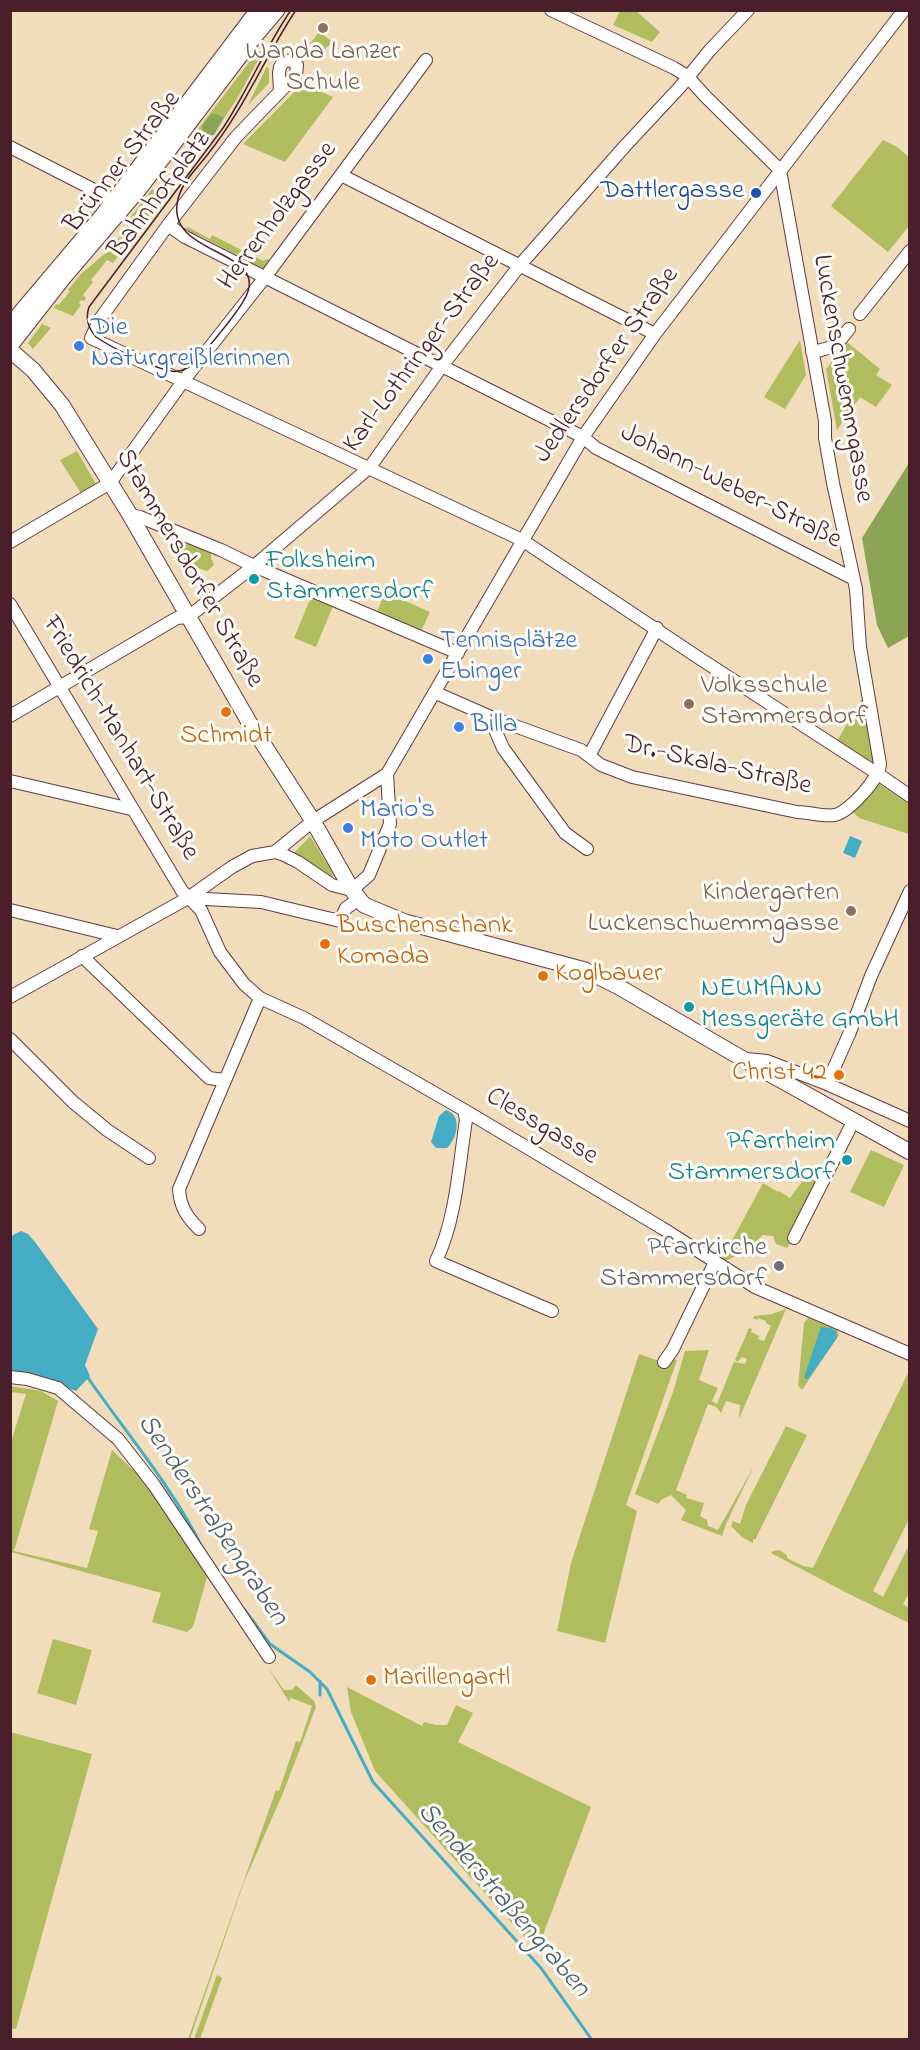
<!DOCTYPE html>
<html>
<head>
<meta charset="utf-8">
<style>
	body { margin:0 }
	#map { position:relative; width:920px; height:2050px; overflow:hidden; background:#f1dcbc; font-family:"Indie Flower",sans-serif }
	canvas { display:block }
	.frame { position:absolute; inset:0; border:12px solid #4a1f2b; pointer-events:none }
</style>
</head>
<body>
<div id="map">
<canvas width="920" height="2050"></canvas>
<div class="frame"></div>
</div>
<script>
const context = document.querySelector('canvas').getContext('2d');
context.lineJoin = 'round';
function fillPath(path, color) {
  context.fillStyle = color;
  context.fill(path, 'evenodd');
}
function stroke(path, color, width, dash) {
  context.strokeStyle = color;
  context.lineWidth = width;
  context.lineCap = dash ? 'butt' : 'round';
  context.setLineDash(dash || []);
  context.stroke(path);
}
function write(font, color, halo, rows, align = 'center') {
  context.font = font + ' "Indie Flower",sans-serif';
  context.lineWidth = 6;
  context.setLineDash([]);
  context.textBaseline = 'middle';
  context.strokeStyle = halo;
  context.fillStyle = color;
  for (const [text, x, y, turn = 0] of rows) {
    context.save();
    context.translate(x, y);
    context.rotate((+turn || 0) * Math.PI / 180);
    context.textAlign = isNaN(turn) ? turn : align;
    if (halo) context.strokeText(text, 0, 0);
    context.fillText(text, 0, 0);
    context.restore();
  }
}
const green = new Path2D(`
	M620,11H636L660,32L652,42L613,25Z
	M319,32L333,42L316,57L306,49Z
	M264,49L237,99L203,149L191,139L195,133L257,52Z
	M267,66L269,69V83L248,105Z
	M302,84L333,97L285,162L243,144Z
	M883,140L897,147L909,157V226L888,252L831,206Z
	M152,189L162,196L151,208L153,210L113,263L107,260L91,280L93,282L83,295L86,298L84,301L81,300L79,303L81,305L73,316L54,308L56,304L59,305L70,291L68,290L81,274L108,251L126,229L130,218Z
	M188,227L210,239L212,235L263,261L267,259L270,261L264,269L196,234L194,236L186,228Z
	M42,324L51,328L33,349L28,343Z
	M800,340L806,375L785,409L764,397Z
	M847,342L880,369L876,375L892,385L876,407L860,397L837,430L826,369Z
	M77,451L96,484L81,493L60,460Z
	M186,539L211,551V558L214,565L207,571L196,567L190,569L178,548L186,544L184,542Z
	M385,592L430,612L421,631L377,612Z
	M311,597L333,606L316,647L294,638Z
	M864,695L874,763L872,764L837,741Z
	M875,781L909,804V834L859,818L851,810Z
	M310,836L334,875L330,879L293,854Z
	M871,1150L904,1165L884,1207L850,1192Z
	M807,1175L820,1182L787,1248L776,1244L773,1236L763,1235L759,1239L757,1246L725,1261L722,1259L763,1183L778,1192L779,1191L790,1198Z
	M786,1309L739,1419L740,1405L726,1401L721,1413L716,1407L708,1404L676,1490L687,1495L686,1498L704,1503L700,1516L707,1520L708,1526L718,1530L754,1466L726,1524L722,1536L681,1520L686,1510L671,1495L661,1500L658,1504L635,1494L673,1392L685,1351L709,1350L699,1380L718,1388L712,1401L717,1404L734,1362L745,1364L747,1359L742,1357L738,1362L735,1360L749,1328L752,1329L751,1332L759,1336L758,1339L764,1341L771,1326L766,1323V1321L758,1318L757,1320L753,1318L754,1316L772,1314Z
	M808,1318L837,1330L839,1335L802,1390L798,1386L804,1323Z
	M639,1354L665,1363L671,1358L677,1360L626,1505L637,1511L605,1643L557,1631L571,1563Z
	M909,1371L910,1469L908,1473L910,1474L909,1519L873,1591L883,1597L909,1545V1593L903,1604L909,1608V1623L849,1594L771,1553L773,1551L779,1550L787,1555V1558L803,1566L813,1568Z
	M10,1386L41,1391L58,1401L14,1551L87,1568L98,1531L89,1529L112,1450L147,1483L207,1577L193,1627L187,1632L152,1622L161,1593L11,1552V1442L26,1394L11,1392Z
	M786,1426L807,1435L755,1540L753,1539V1543L742,1537L731,1526L733,1521L740,1524L746,1505Z
	M53,1639L92,1650L76,1705L37,1693Z
	M267,1666L284,1690H292L296,1685L297,1686L314,1701L316,1707L283,1793L244,1882L190,2039H188L276,1790L279,1791L296,1741L300,1742L312,1706L291,1698L289,1702Z
	M347,1687L422,1726L424,1722L436,1725H447L456,1705L473,1713L458,1742L591,1807L537,1951L375,1771L351,1712Z
	M10,1732L92,1754L16,2029L10,2028Z
	M217,1975L222,1978L200,2039H194Z`);
const forest = new Path2D(`
	M211,114H217L224,118L214,135H204L202,126Z
	M909,463V636L888,648L877,625L862,538Z`);
const water = new Path2D(`
	M850,836L862,841L855,858L843,853Z
	M446,1110C463,1115 457,1139 447,1148H436L431,1142L439,1116Z
	M21,1231L28,1234L35,1242L98,1329L85,1365L90,1376L76,1391L55,1383L11,1374V1236Z
	M821,1327L830,1328L836,1331L837,1338L808,1379H806L804,1377Z`);
const stream = new Path2D(`
	M86,1375C126,1433 172,1486 203,1549
	M244,1609L270,1644L310,1672L327,1689L373,1782L541,1968L592,2040
	M320,1695V1681`);
const minor = new Path2D(`
	M551,10L674,68L687,76L705,96L780,170
	M280,91L279,73L280,67L283,62L291,60L297,65L296,75L236,137L168,225L100,319L91,338L522,540L699,658L878,774L910,796
	M10,147L104,195L119,208
	M341,175L655,334
	M168,225L185,237L583,437L596,448L854,579
	M860,314L910,251
	M812,352C833,348 836,346 849,329
	M130,515L140,517L221,550L254,566L458,653
	M10,542L110,483L184,380L266,276L426,60
	M10,604L182,891L201,910L220,952L244,984L260,998L304,1018L464,1110L662,1228L755,1287L910,1354
	M436,693L493,718L581,750L601,765L632,777L797,812C810,812 822,817 835,815C849,812 880,778 880,764L860,647L856,589L833,483L825,438V421L780,170
	M10,716L177,618L188,617L254,566L370,467L442,366L520,265L625,146L680,87L710,50L748,10
	M493,718L496,732L503,748L565,833L587,849
	M589,756L657,628
	M10,781L131,809
	M275,852L313,821L387,774L583,437L655,334L904,10
	M188,898L261,902L340,921L346,908L359,899
	M10,910L117,936
	M82,956L209,1078L224,1080
	M10,997L188,898L232,867L252,856L275,852L282,854L298,862L332,885L352,890L369,875L390,824L387,774
	M10,1039L73,1102L107,1130L149,1158
	M746,1059L767,1061L827,1084L910,1121
	M827,1084L850,1032L871,976L910,891
	M464,1110L466,1120C459,1165 456,1220 436,1261L552,1311
	M199,1229C187,1217 180,1207 179,1189L260,998
	M794,1238L854,1120
	M664,1362L673,1349L715,1262
	M10,1377L27,1379L58,1388L118,1439L154,1485L269,1657`);
const major = new Path2D(`
	M10,325L102,216L258,10
	M10,346L64,277L139,189L255,36L277,10
	M10,350L33,370L62,405L130,515L249,722L313,821L352,890L364,905L405,922L585,970L619,987L743,1059L910,1152`);
const tram = new Path2D(`
	M291,10C265,48 248,90 223,128L89,307C85,319 88,328 96,337C114,349 146,364 166,370C181,375 192,367 201,356C213,341 241,310 247,294C266,248 164,256 178,199C182,182 198,167 208,154C245,108 264,58 296,10`);
const markers = [
	[323,28,6,"#8d6e63"],
	[756,193,6,"#1a4fb4"],
	[79,346,6,"#3f7fe0"],
	[254,579,6,"#0f9aa8"],
	[428,659,6,"#3f7fe0"],
	[689,704,6,"#8d6e63"],
	[226,712,6,"#e8710a"],
	[459,727,6,"#3f7fe0"],
	[348,828,6,"#3f7fe0"],
	[851,911,6,"#8d6e63"],
	[325,944,6,"#e8710a"],
	[543,976,6,"#e8710a"],
	[689,1007,6,"#0f9aa8"],
	[839,1075,6,"#e8710a"],
	[847,1160,6,"#0f9aa8"],
	[779,1266,6,"#6b7280"],
	[371,1680,6,"#e8710a"]
];
const educationNames = [
	["Wanda Lanzer",323,54],
	["Schule",323,85],
	["Volksschule",701,688,"left"],
	["Stammersdorf",701,719,"left"],
	["Kindergarten",839,895,"right"],
	["Luckenschwemmgasse",839,926,"right"]
];
const streetNames = [
	["Brünner Straße",124,163,-52],
	["Bahnhofplatz",161,196,-53],
	["Herrenholzgasse",279,217,-53],
	["Karl-Lothringer-Straße",423,354,-53],
	["Jedlersdorfer Straße",608,366,-55],
	["Luckenschwemmgasse",841,379,80],
	["Johann-Weber-Straße",730,488,27],
	["Stammersdorfer Straße",188,569,60],
	["Friedrich-Manhart-Straße",119,739,59],
	["Dr.-Skala-Straße",717,767,13],
	["Clessgasse",541,1128,31]
];
const transitNames = [
	["Dattlergasse",744,193]
];
const shopNames = [
	["Die",91,330],
	["Naturgreißlerinnen",91,361],
	["Tennisplätze",440,643],
	["Ebinger",440,674],
	["Billa",471,727],
	["Mario's",360,812],
	["Moto Outlet",360,843]
];
const cultureNames = [
	["Folksheim",266,563],
	["Stammersdorf",266,594],
	["NEUMANN",701,991],
	["Messgeräte GmbH",701,1022],
	["Pfarrheim",835,1144,"right"],
	["Stammersdorf",835,1175,"right"]
];
const foodNames = [
	["Schmidt",226,738,"center"],
	["Buschenschank",337,928],
	["Komada",337,959],
	["Koglbauer",555,976],
	["Christ 42",827,1075,"right"],
	["Marillengartl",383,1680]
];
const worshipNames = [
	["Pfarrkirche",767,1250],
	["Stammersdorf",767,1281]
];
const waterNames = [
	["Senderstraßengraben",211,1521,56],
	["Senderstraßengraben",502,1901,49]
];
fillPath(green, '#afbd5f');
fillPath(forest, '#8ba456');
fillPath(water, '#44acc3');
stroke(stream, '#44acc3', 3);
stroke(minor, '#633b41', 14);
stroke(major, '#633b41', 17);
stroke(minor, '#fff', 12);
stroke(major, '#fff', 15);
stroke(tram, '#4a1f2b', 1.5);
for (const [x, y, r, color] of markers) {
  const dot = new Path2D();
  dot.arc(x, y, r, 0, 2 * Math.PI);
  context.fillStyle = color;
  context.fill(dot);
  stroke(dot, '#fdfcf7', 2);
}
write('27px', '#785e54', '#fdfcf7', educationNames);
write('27px', '#4a1f2b', '#fdfcf7', streetNames);
write('27px', '#164399', '#fdfcf7', transitNames, 'right');
write('27px', '#366cbe', '#fdfcf7', shopNames, 'left');
write('27px', '#0d838f', '#fdfcf7', cultureNames, 'left');
write('27px', '#c56008', '#fdfcf7', foodNames, 'left');
write('27px', '#5b616d', '#fdfcf7', worshipNames, 'right');
write('italic 28px', '#475e6f', '#fdfcf7', waterNames);
</script>
</body>
</html>
